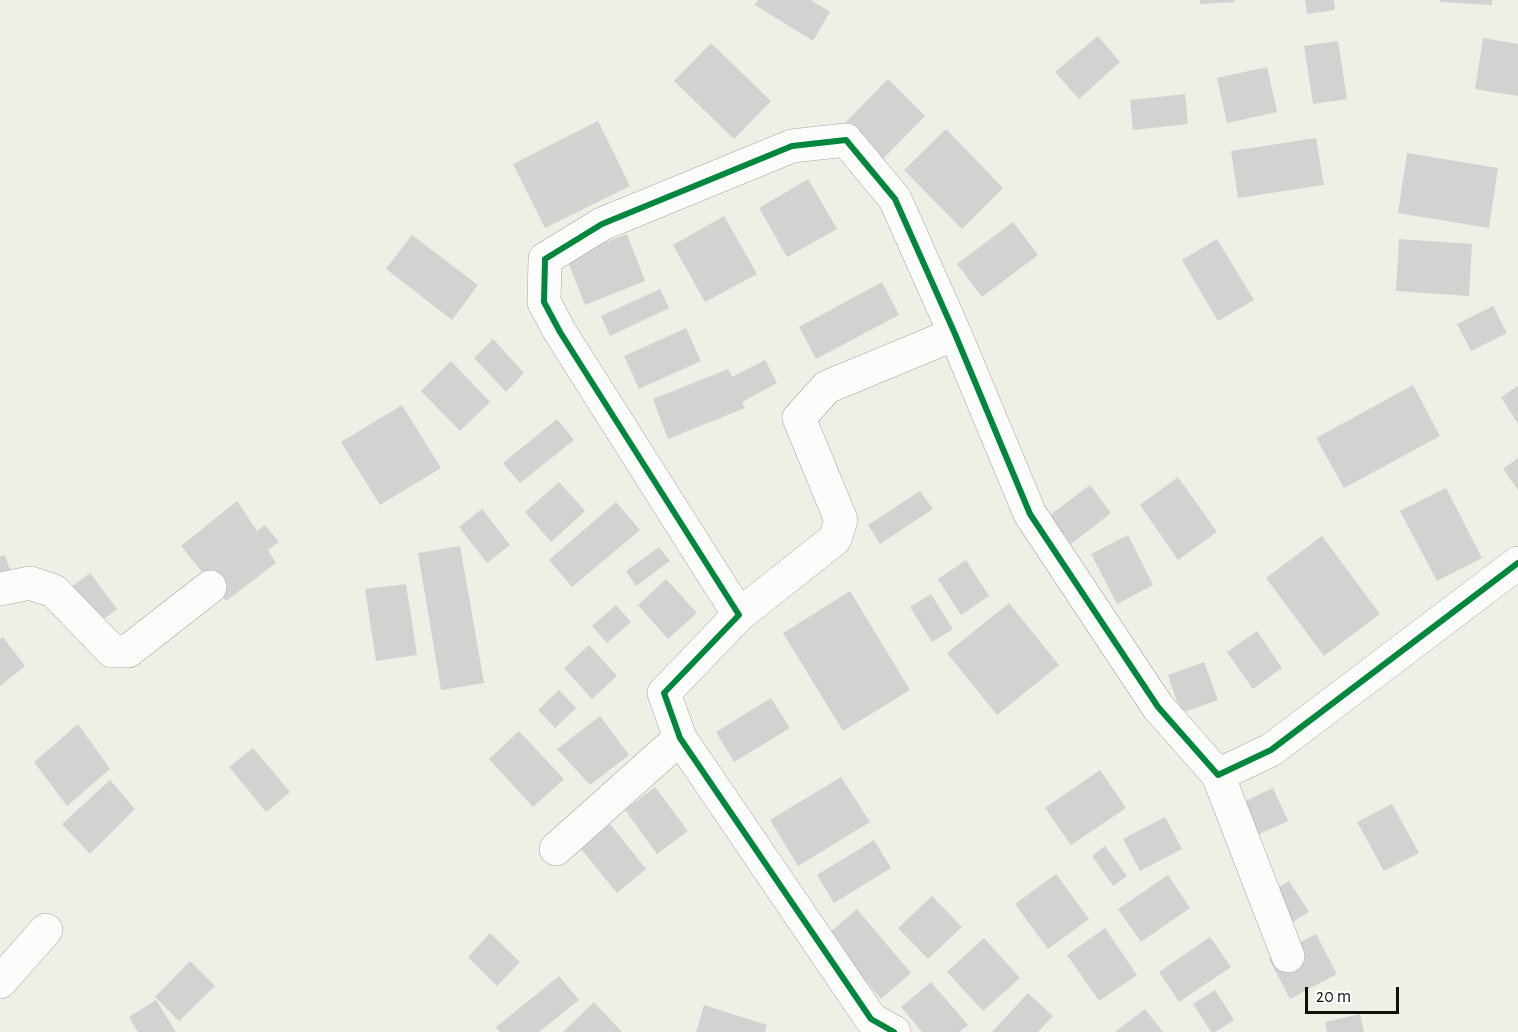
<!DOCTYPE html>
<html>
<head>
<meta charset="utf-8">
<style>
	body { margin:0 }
	#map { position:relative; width:1518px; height:1032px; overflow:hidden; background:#eef0e5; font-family:"Alegreya Sans",sans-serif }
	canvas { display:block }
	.scale { position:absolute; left:1305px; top:987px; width:94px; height:27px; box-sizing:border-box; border:3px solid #10100a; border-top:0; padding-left:8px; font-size:18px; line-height:21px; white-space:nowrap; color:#10100a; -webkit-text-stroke:4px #fff; paint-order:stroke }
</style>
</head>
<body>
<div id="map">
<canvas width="1518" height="1032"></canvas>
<div class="scale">20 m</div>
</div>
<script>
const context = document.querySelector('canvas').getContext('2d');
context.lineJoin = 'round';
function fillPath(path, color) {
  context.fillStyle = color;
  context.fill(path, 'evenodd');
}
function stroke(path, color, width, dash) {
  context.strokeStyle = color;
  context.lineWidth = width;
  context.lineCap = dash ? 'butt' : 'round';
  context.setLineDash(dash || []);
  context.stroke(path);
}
const building = new Path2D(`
	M758,0H811L830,12L813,41L755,5Z
	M1200,0H1235V2L1200,4Z
	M1305,0H1334L1335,10L1307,14Z
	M1440,0H1492V5L1440,2Z
	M1098,36L1120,62L1079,99L1055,72Z
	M1483,38L1518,44V96L1475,89Z
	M1338,41L1347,99L1313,104L1304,46Z
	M711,43L771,101L734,139L674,81Z
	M1267,67L1277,112L1227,123L1217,78Z
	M888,79L925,116L882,160L845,123Z
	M1185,94L1188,124L1133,130L1130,100Z
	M598,121L630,186L545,228L513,164Z
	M946,129L1003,188L962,229L904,170Z
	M1316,138L1324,185L1238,198L1231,151Z
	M1407,153L1498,168L1489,228L1398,213Z
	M808,179L837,229L787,257L759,208Z
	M724,216L757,274L705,302L673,245Z
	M1013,222L1038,255L982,297L957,264Z
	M627,234L645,281L585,305L566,257Z
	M412,235L478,285L452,320L386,269Z
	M1217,239L1254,300L1218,321L1182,260Z
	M1399,239L1472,244L1469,296L1396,291Z
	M882,282L899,315L816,359L799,327Z
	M660,289L669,308L610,336L601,316Z
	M1493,306L1507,333L1471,351L1457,324Z
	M686,328L701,361L639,389L624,356Z
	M493,339L524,373L506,392L474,358Z
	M765,360L777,383L742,402L745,408L668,439L653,399L728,369L732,377Z
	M451,361L490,402L460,431L421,391Z
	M1413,385L1440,436L1344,488L1316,438Z
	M1518,386V424L1501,397Z
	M402,405L441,468L380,505L341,442Z
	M557,419L574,440L520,483L503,463Z
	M1518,458V490L1503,469Z
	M1178,477L1217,532L1178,560L1140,505Z
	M559,482L585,511L551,542L525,512Z
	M1090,485L1111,513L1071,544L1050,515Z
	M1446,488L1482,558L1437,581L1400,511Z
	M920,491L933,509L880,544L868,525Z
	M237,501L257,531L265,525L279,542L268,550L276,563L226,601L181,546Z
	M616,502L640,530L572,587L549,560Z
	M482,509L510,545L487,563L459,527Z
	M1128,535L1153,585L1117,604L1091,554Z
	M1322,536L1380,614L1324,656L1266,578Z
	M460,546L484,683L441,690L418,553Z
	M659,547L670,561L636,586L626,571Z
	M5,555L14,581L0,583V556Z
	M966,560L989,596L961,615L938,579Z
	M90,573L117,609L89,630L63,593Z
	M666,579L697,613L668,639L638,605Z
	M406,584L417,655L376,661L365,589Z
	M850,591L910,690L843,731L783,633Z
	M931,594L953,629L932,642L910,607Z
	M1009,603L1059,665L997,715L947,653Z
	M616,605L631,622L607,643L592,626Z
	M1257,631L1282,668L1253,689L1227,652Z
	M3,637L25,666L0,686V639Z
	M589,645L617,676L592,699L564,668Z
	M1204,662L1218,700L1181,713L1168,675Z
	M559,690L576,708L555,728L538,710Z
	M771,698L790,728L734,762L716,732Z
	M600,716L629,755L590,785L557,749Z
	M78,724L110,769L67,806L34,762Z
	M519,731L564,779L533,807L489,759Z
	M253,748L290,792L266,812L229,767Z
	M1100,770L1126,808L1071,845L1045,808Z
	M841,777L870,822L798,866L770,820Z
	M110,780L135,809L90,854L62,824Z
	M655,787L688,831L657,854L625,810Z
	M1273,788L1288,821L1240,843L1225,810Z
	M1392,804L1419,853L1384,871L1357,822Z
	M1165,817L1182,849L1140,871L1123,839Z
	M610,824L646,869L617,893L581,849Z
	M874,840L891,868L834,903L817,875Z
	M1105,846L1127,876L1113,886L1092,856Z
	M1056,874L1089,919L1048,949L1015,904Z
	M1168,875L1190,908L1141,942L1118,909Z
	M1289,881L1309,912L1270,936L1251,904Z
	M932,896L962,927L928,959L898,928Z
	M857,909L911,973L881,999L827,935Z
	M1105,928L1137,975L1099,1001L1067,955Z
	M490,933L520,962L497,986L468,957Z
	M1316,934L1337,974L1290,999L1269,959Z
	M1210,937L1231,967L1179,1002L1159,972Z
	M984,938L1020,978L983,1011L947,972Z
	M190,961L215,986L179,1021L155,997Z
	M559,976L579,1000L539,1032H500L496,1027Z
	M931,982L968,1025L959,1032H922L901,1007Z
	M1215,990L1234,1020L1215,1032H1211L1193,1004Z
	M1028,993L1053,1016L1038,1032H992Z
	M156,1000L176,1032H138L129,1017Z
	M594,1002L622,1032H563Z
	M704,1005L767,1025L765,1032H696Z
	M1145,1009L1163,1032H1115Z
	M1360,1014L1364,1032H1327L1325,1022Z`);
const minor = new Path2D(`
	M0,589L30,583L54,591L112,651H128L210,587
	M739,615L835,539L841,520L799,418L827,387L955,334
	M1218,775L1288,956
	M556,849L680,738
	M0,982L46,930
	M894,1032L871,1019L680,738L664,693L739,615L560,332L544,302L545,259L602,224L792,146L846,140L895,199L955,334L1030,514L1158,707L1218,775L1271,750L1518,563`);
const cycleway = new Path2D(`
	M894,1032L871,1019L680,738L664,693L739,615L560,332L544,302L545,259L602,224L792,146L846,140L895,199L955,334L1030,514L1158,707L1218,775L1271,750L1518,563`);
fillPath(building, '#d1d3d1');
stroke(minor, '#a5a69f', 34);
stroke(minor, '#fcfdfb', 33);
stroke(cycleway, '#00873e', 6);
</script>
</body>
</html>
